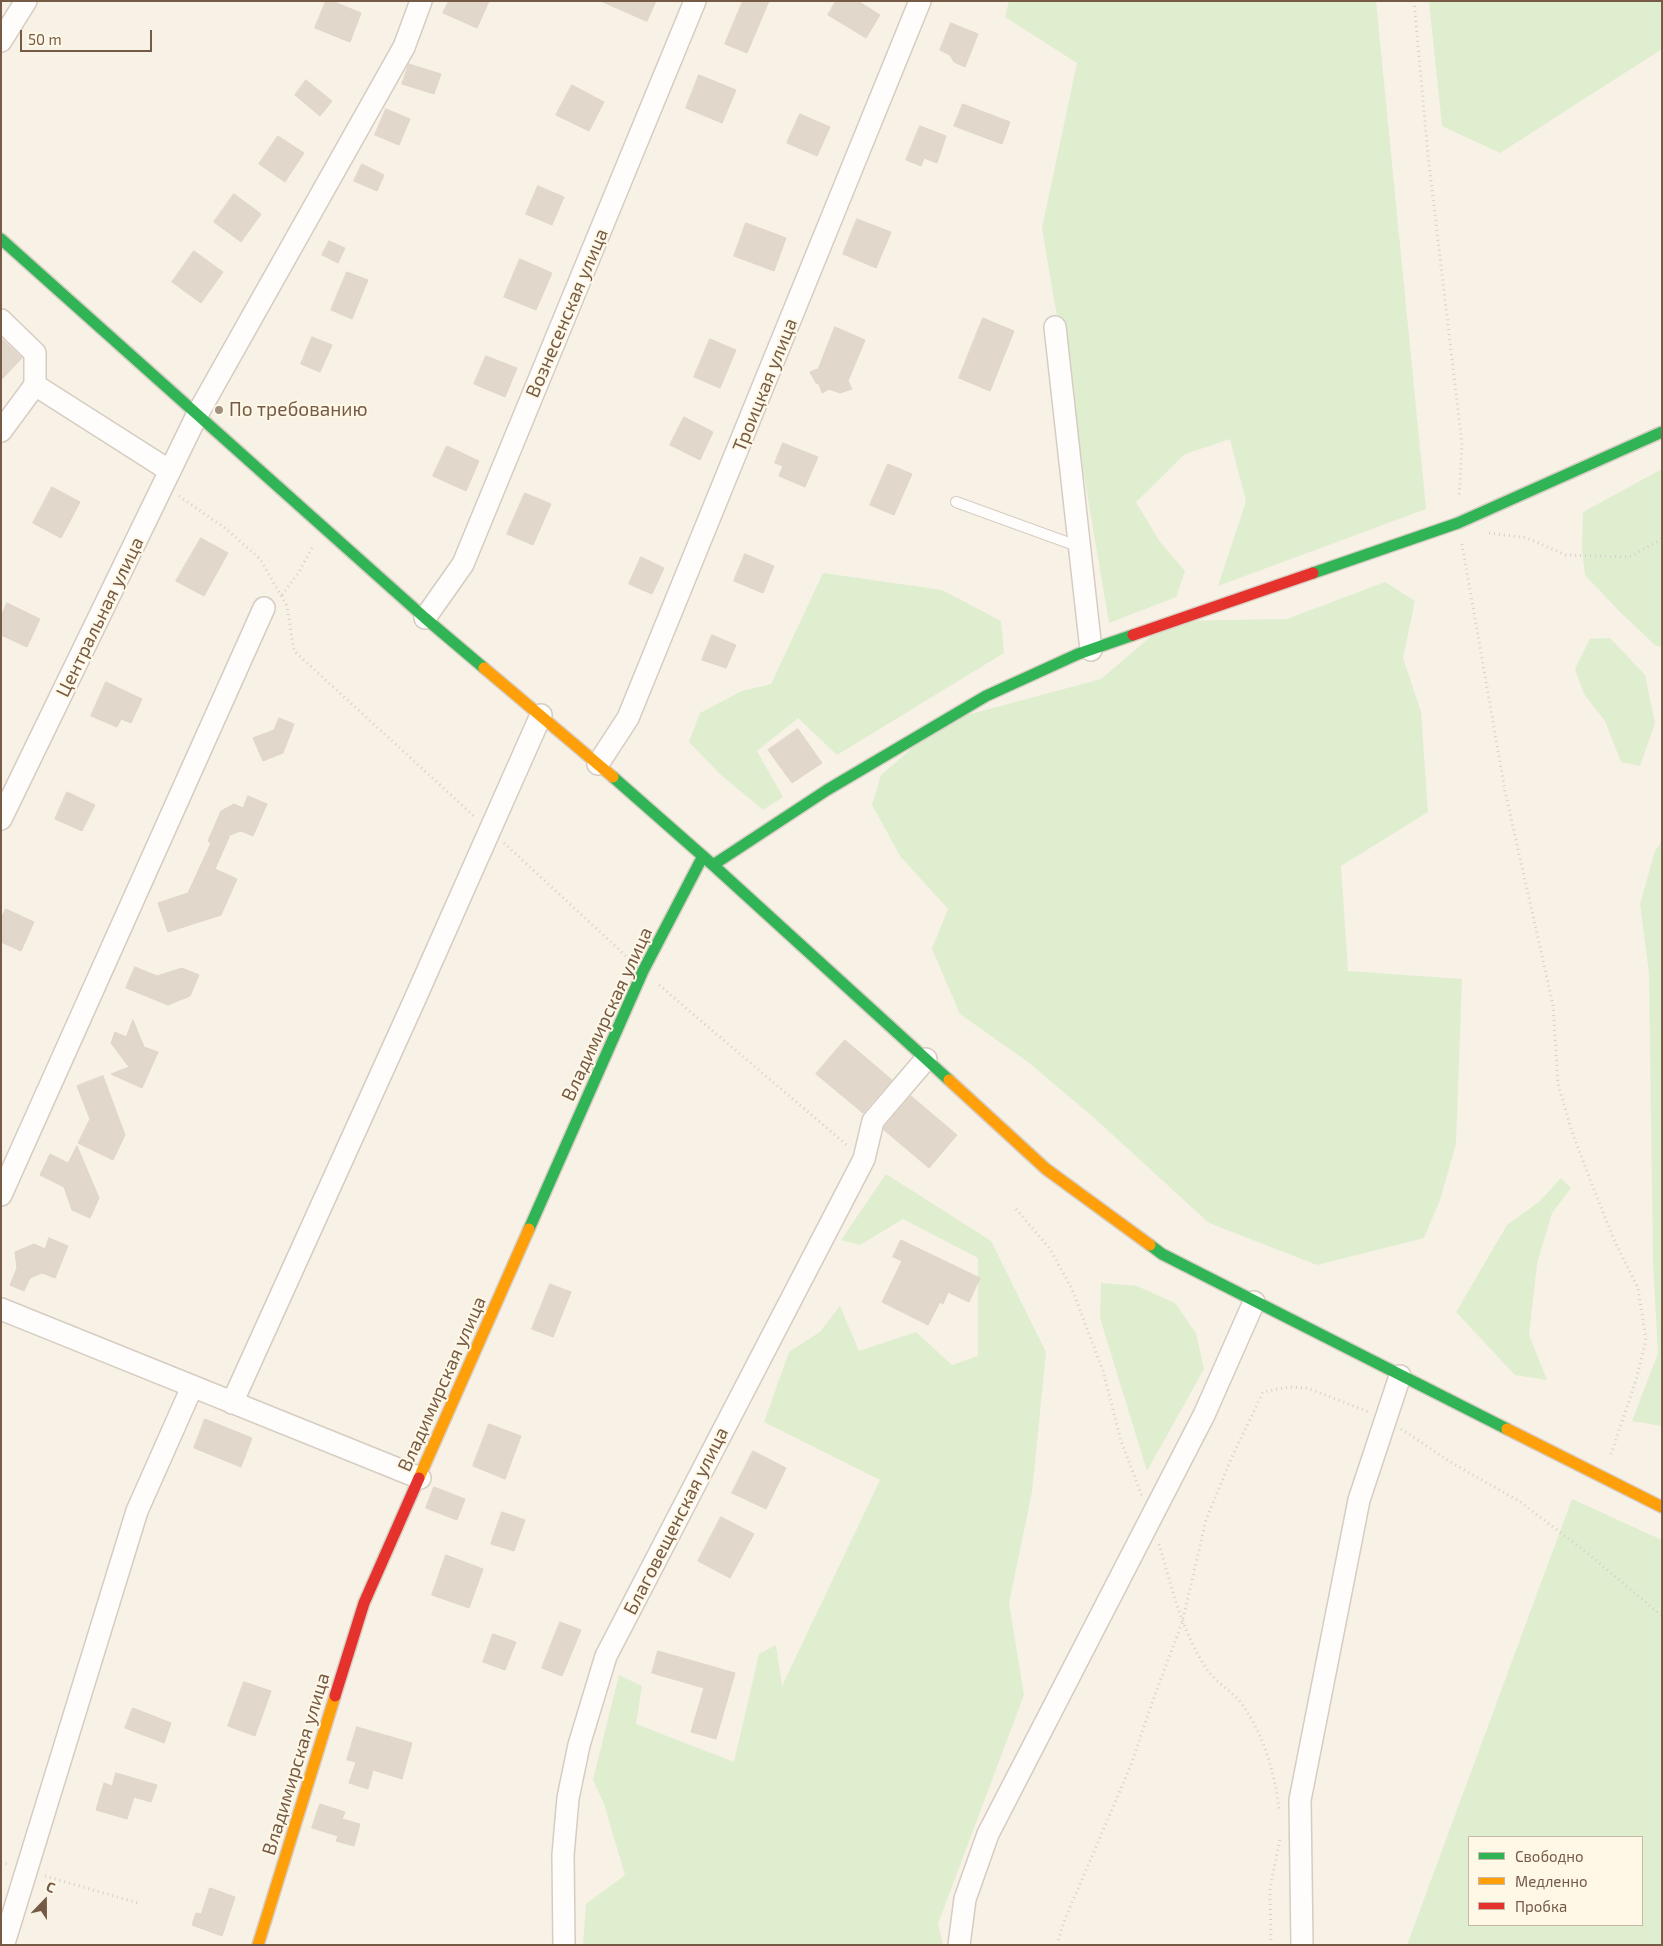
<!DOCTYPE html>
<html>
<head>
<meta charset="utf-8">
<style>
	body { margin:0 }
	#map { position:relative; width:1663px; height:1946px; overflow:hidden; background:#f7f1e6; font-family:"Exo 2",sans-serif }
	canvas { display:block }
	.frame { position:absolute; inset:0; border:2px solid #755b46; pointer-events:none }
	.legend { position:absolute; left:1468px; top:1836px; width:175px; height:90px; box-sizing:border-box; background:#fff8e7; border:1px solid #c8b9a7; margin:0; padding:6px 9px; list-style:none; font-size:15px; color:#755b46 }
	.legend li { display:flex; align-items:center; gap:10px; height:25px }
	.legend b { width:25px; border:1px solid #c8b9a7 }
	.north { position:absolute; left:20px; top:1876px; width:50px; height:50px; -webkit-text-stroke:4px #fff8e7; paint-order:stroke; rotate:22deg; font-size:14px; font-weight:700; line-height:20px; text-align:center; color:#755b46 }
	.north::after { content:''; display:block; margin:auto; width:18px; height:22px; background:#755b46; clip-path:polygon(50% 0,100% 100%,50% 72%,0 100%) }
	.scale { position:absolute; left:20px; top:30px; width:132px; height:22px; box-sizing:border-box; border:2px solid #755b46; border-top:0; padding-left:6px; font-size:15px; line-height:18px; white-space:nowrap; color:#755b46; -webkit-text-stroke:4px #fff8e7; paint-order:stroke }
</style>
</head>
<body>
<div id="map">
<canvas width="1663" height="1946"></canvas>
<div class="frame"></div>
<ul class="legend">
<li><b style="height:6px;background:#30b455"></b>Свободно</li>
<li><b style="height:6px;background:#ff9f0a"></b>Медленно</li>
<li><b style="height:6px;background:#e5322d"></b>Пробка</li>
</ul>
<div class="north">С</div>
<div class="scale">50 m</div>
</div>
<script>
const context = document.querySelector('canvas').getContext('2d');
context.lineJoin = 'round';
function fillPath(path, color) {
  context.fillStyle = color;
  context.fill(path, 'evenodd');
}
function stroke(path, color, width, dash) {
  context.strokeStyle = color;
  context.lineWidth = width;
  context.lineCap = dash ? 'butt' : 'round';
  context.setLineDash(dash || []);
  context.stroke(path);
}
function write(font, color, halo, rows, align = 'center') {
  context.font = font + ' "Exo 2",sans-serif';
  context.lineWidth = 4;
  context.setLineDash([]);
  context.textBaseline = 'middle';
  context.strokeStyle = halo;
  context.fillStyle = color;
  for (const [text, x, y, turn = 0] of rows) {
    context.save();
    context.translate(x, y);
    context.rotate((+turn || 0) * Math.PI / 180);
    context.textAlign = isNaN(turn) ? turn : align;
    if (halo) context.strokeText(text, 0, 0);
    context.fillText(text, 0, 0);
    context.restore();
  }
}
const green = new Path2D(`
	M1009,1H1376L1426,509L1218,586L1246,501L1230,439L1185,454L1136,502L1160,542L1185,571L1176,597L1109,623L1042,228L1077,63L1005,17Z
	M1429,1H1662V49L1500,153L1442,126Z
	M1662,469V647L1656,646L1620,612L1585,575L1582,549L1583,512Z
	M823,573L942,590L1001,621L1004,653L837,755L798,718L757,751L783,797L763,810L721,775L689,742L700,713L742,691L771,684Z
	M1385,582L1415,601L1403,658L1421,712L1428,812L1341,866L1348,971L1462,979L1456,1144L1440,1200L1424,1238L1317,1265L1209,1223L1092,1116L1028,1062L960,1014L932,949L948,909L900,856L872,805L881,775L911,749L926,726L1101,679L1169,621L1287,619Z
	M1610,638L1645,675L1655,723L1640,766L1621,762L1605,721L1584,694L1575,669L1590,639Z
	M1662,841V1426L1632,1421L1658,1353L1653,1264L1649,973L1640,904L1655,851Z
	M886,1174L991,1241L1046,1352L1032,1492L1009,1603L1024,1695L938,1924L943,1945H583L586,1904L625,1875L604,1804L593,1780L619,1675L642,1686L636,1724L734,1762L759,1654L776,1645L782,1686L880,1480L764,1422L789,1352L820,1332L840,1306L859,1351L916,1332L952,1365L978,1356V1258L903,1219L860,1245L841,1240Z
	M1561,1178L1571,1188L1552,1213L1537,1264L1529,1335L1547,1380L1515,1375L1456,1312L1507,1225L1540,1201Z
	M1101,1283L1137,1286L1175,1303L1196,1333L1204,1369L1147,1471L1100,1318Z
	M1572,1499L1662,1540V1945H1407ZM1469,1837H1642V1925H1469Z`);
const building = new Path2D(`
	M326,1H332L361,13L350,42L315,28Z
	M449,1H489L477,28L443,13Z
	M601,1H656L647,21Z
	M743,1H769L747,53L725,44Z
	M836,1H858L880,15L866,38L828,15Z
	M951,23L978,34L965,67L954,62L950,55L940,50Z
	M409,64L441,74L434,94L402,84Z
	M699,75L736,90L722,123L686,108Z
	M306,80L332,101L320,116L295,95Z
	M572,85L604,102L589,131L556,115Z
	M963,104L1010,122L1002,144L954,126Z
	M386,109L410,119L399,145L375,135Z
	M800,114L830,127L817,156L787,143Z
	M920,126L946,136L937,163L924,158L921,166L906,160Z
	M278,136L304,153L285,182L259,164Z
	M362,164L384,175L377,191L354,181Z
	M538,186L564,197L552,225L526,214Z
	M234,194L261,214L241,242L214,222Z
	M857,219L891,232L876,268L843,254Z
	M746,223L786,238L774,271L734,256Z
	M329,241L345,248L338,263L322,255Z
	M194,251L223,272L201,303L172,282Z
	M520,259L552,273L536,310L504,297Z
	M347,272L368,280L352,319L331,310Z
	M983,318L1014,331L990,391L959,378Z
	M835,327L865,340L848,381L852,389L840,393L829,389L822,393L819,384L816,383L810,372L818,369Z
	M312,337L332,345L320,372L301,364Z
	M1,338L22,358L1,380Z
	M710,339L736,350L720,388L694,377Z
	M486,356L517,368L505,397L474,384Z
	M684,417L713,432L700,460L670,445Z
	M783,443L818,457L805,487L779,476L783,466L775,463Z
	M447,446L479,461L466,491L433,476Z
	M888,464L912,474L894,515L870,505Z
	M52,487L80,502L61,538L33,523Z
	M525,493L551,504L533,545L507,534Z
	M201,538L228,553L204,596L176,581Z
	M745,554L774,566L763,593L734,581Z
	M641,557L664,568L652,594L629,584Z
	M7,603L40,619L27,647L1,635V617Z
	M712,635L736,645L726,668L702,660Z
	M106,682L142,699L131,723L121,719L117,727L91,716Z
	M279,718L294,724L283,753L263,761L253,738L274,730Z
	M798,729L822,763L792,783L768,750Z
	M67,792L95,805L82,831L55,819Z
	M248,796L267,804L253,836L241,831L230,835L215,869L237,879L221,915L168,932L158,903L188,893L211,843L208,841L221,811L234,804L243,808Z
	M6,909L34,922L21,951L1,942V919Z
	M135,967L157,976L182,968L199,975L190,996L168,1005L126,988Z
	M133,1020L144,1047L158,1052L142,1088L111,1074L129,1067L111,1043L115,1032L126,1037Z
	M845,1040L892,1080L863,1113L816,1074Z
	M103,1076L125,1135L113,1160L78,1143L90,1119L77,1086Z
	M911,1096L957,1135L929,1168L884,1130V1127Z
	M77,1146L99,1198L90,1218L72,1210L64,1187L40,1175L50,1154L68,1163Z
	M49,1238L68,1246L55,1278L42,1273L30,1278L24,1291L10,1285L17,1268L15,1252L34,1244L45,1249Z
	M901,1240L980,1278L969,1302L948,1292L943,1304L940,1302L928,1325L882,1302L902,1261L893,1257Z
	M550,1284L571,1292L553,1337L532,1329Z
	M205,1419L252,1438L241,1467L194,1448Z
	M489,1424L521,1436L505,1479L473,1466Z
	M753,1451L786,1468L766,1509L732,1493Z
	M434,1487L465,1499L457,1520L426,1508Z
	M502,1512L525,1520L514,1551L491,1544Z
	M721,1517L754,1534L730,1578L698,1561Z
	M446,1555L483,1569L469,1608L432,1595Z
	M560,1622L581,1630L562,1676L542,1668Z
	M493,1634L516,1642L505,1670L483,1662Z
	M658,1651L735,1673L716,1739L691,1732L704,1688L652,1673Z
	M244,1682L271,1691L255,1736L228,1726Z
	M133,1708L171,1723L164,1743L125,1728Z
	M357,1727L412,1743L402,1779L373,1770L368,1789L349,1783L356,1762L347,1760Z
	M116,1773L157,1785L151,1802L134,1797L127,1819L96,1810L104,1783L112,1786Z
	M320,1804L345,1812L342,1819L360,1824L354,1846L336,1841L338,1836L312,1828Z
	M210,1888L235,1897L222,1936L192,1925L196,1913L201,1914Z`);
const path = new Path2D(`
	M1414,1L1428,155L1462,444L1459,498
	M179,496L225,528L260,559L287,606L294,651L475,817
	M1489,533L1527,538L1566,555L1629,557L1662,539
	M1462,544L1505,791L1553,1005L1558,1084L1572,1132L1593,1187L1615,1242L1638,1288L1646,1340L1636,1380L1610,1457
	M282,595L299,572L313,546
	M504,843L626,956
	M659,985L848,1146
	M1016,1209L1050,1249L1072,1289L1103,1371L1121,1441L1142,1496
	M1401,1429L1452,1463L1519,1501L1586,1552L1662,1616
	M1159,1544C1172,1588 1182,1633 1208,1671C1217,1683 1232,1691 1241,1703C1263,1732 1275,1773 1279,1809
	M1,1862L10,1865
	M45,1876L138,1903
	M1057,1945L1063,1924L1131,1765L1153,1700L1182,1623L1206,1520L1231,1459L1263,1392L1289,1387L1307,1388L1369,1412
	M1271,1945L1270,1888L1280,1839`);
const lane = new Path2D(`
	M956,502L1080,547`);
const street = new Path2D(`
	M1,41L26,1
	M1,320L35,353V385L170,471
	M1055,327L1091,650
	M1,431L35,385
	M425,618L463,564L695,1
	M598,764L628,718L920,1
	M1,819L198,413L404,47L421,1
	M1,1195L264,608
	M1,1309L420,1478
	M232,1403L415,999L541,715
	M5,1940L137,1511L192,1387
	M564,1945L563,1855L568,1798L579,1745L606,1656L864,1159L873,1121L926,1059
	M959,1945L965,1899L988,1834L1204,1415L1254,1302
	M1302,1945L1300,1800L1359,1500L1400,1376`);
const fast = new Path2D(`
	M1,239L425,618L484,668
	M1313,573L1458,523L1662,432
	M613,777L713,865L949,1080
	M713,865L827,790L986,696L1078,654L1133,635
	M529,1229L643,971L703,856
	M1150,1245L1162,1254L1507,1429`);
const slow = new Path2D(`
	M484,668L613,777
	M949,1080L1046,1169L1150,1245
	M1507,1429L1662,1507
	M419,1478L529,1229
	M258,1945L335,1696`);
const jam = new Path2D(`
	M1133,635L1313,573
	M335,1696L364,1603L419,1478`);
const markers = [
	[219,410,5,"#a2907e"]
];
const streetNames = [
	["Вознесенская улица",567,313,-67],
	["Троицкая улица",765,385,-68],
	["Центральная улица",100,617,-64],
	["Владимирская улица",607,1014,-65],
	["Владимирская улица",442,1384,-66],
	["Благовещенская улица",676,1521,-63],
	["Владимирская улица",296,1764,-73]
];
const poiNames = [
	["По требованию",229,410]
];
fillPath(green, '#e0eed0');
fillPath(building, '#e1d7cb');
stroke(building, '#e0d5c8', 1);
stroke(lane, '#d6ccc2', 12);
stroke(street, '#d6ccc2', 24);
stroke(fast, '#d7cdc3', 14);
stroke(slow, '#d7cdc3', 14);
stroke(jam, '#d7cdc3', 14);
stroke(path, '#d7d0c8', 3, [1, 4]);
stroke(lane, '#fefdfb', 10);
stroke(street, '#fefdfb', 21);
stroke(fast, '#30b455', 11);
stroke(slow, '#ff9f0a', 11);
stroke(jam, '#e5322d', 11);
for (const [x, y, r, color] of markers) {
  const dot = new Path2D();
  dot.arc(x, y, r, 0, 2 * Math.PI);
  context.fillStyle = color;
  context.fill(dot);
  stroke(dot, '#fff8e7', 2);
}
write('19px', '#755b46', '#fff8e7', streetNames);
write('19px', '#755b46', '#fff8e7', poiNames, 'left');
</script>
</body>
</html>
